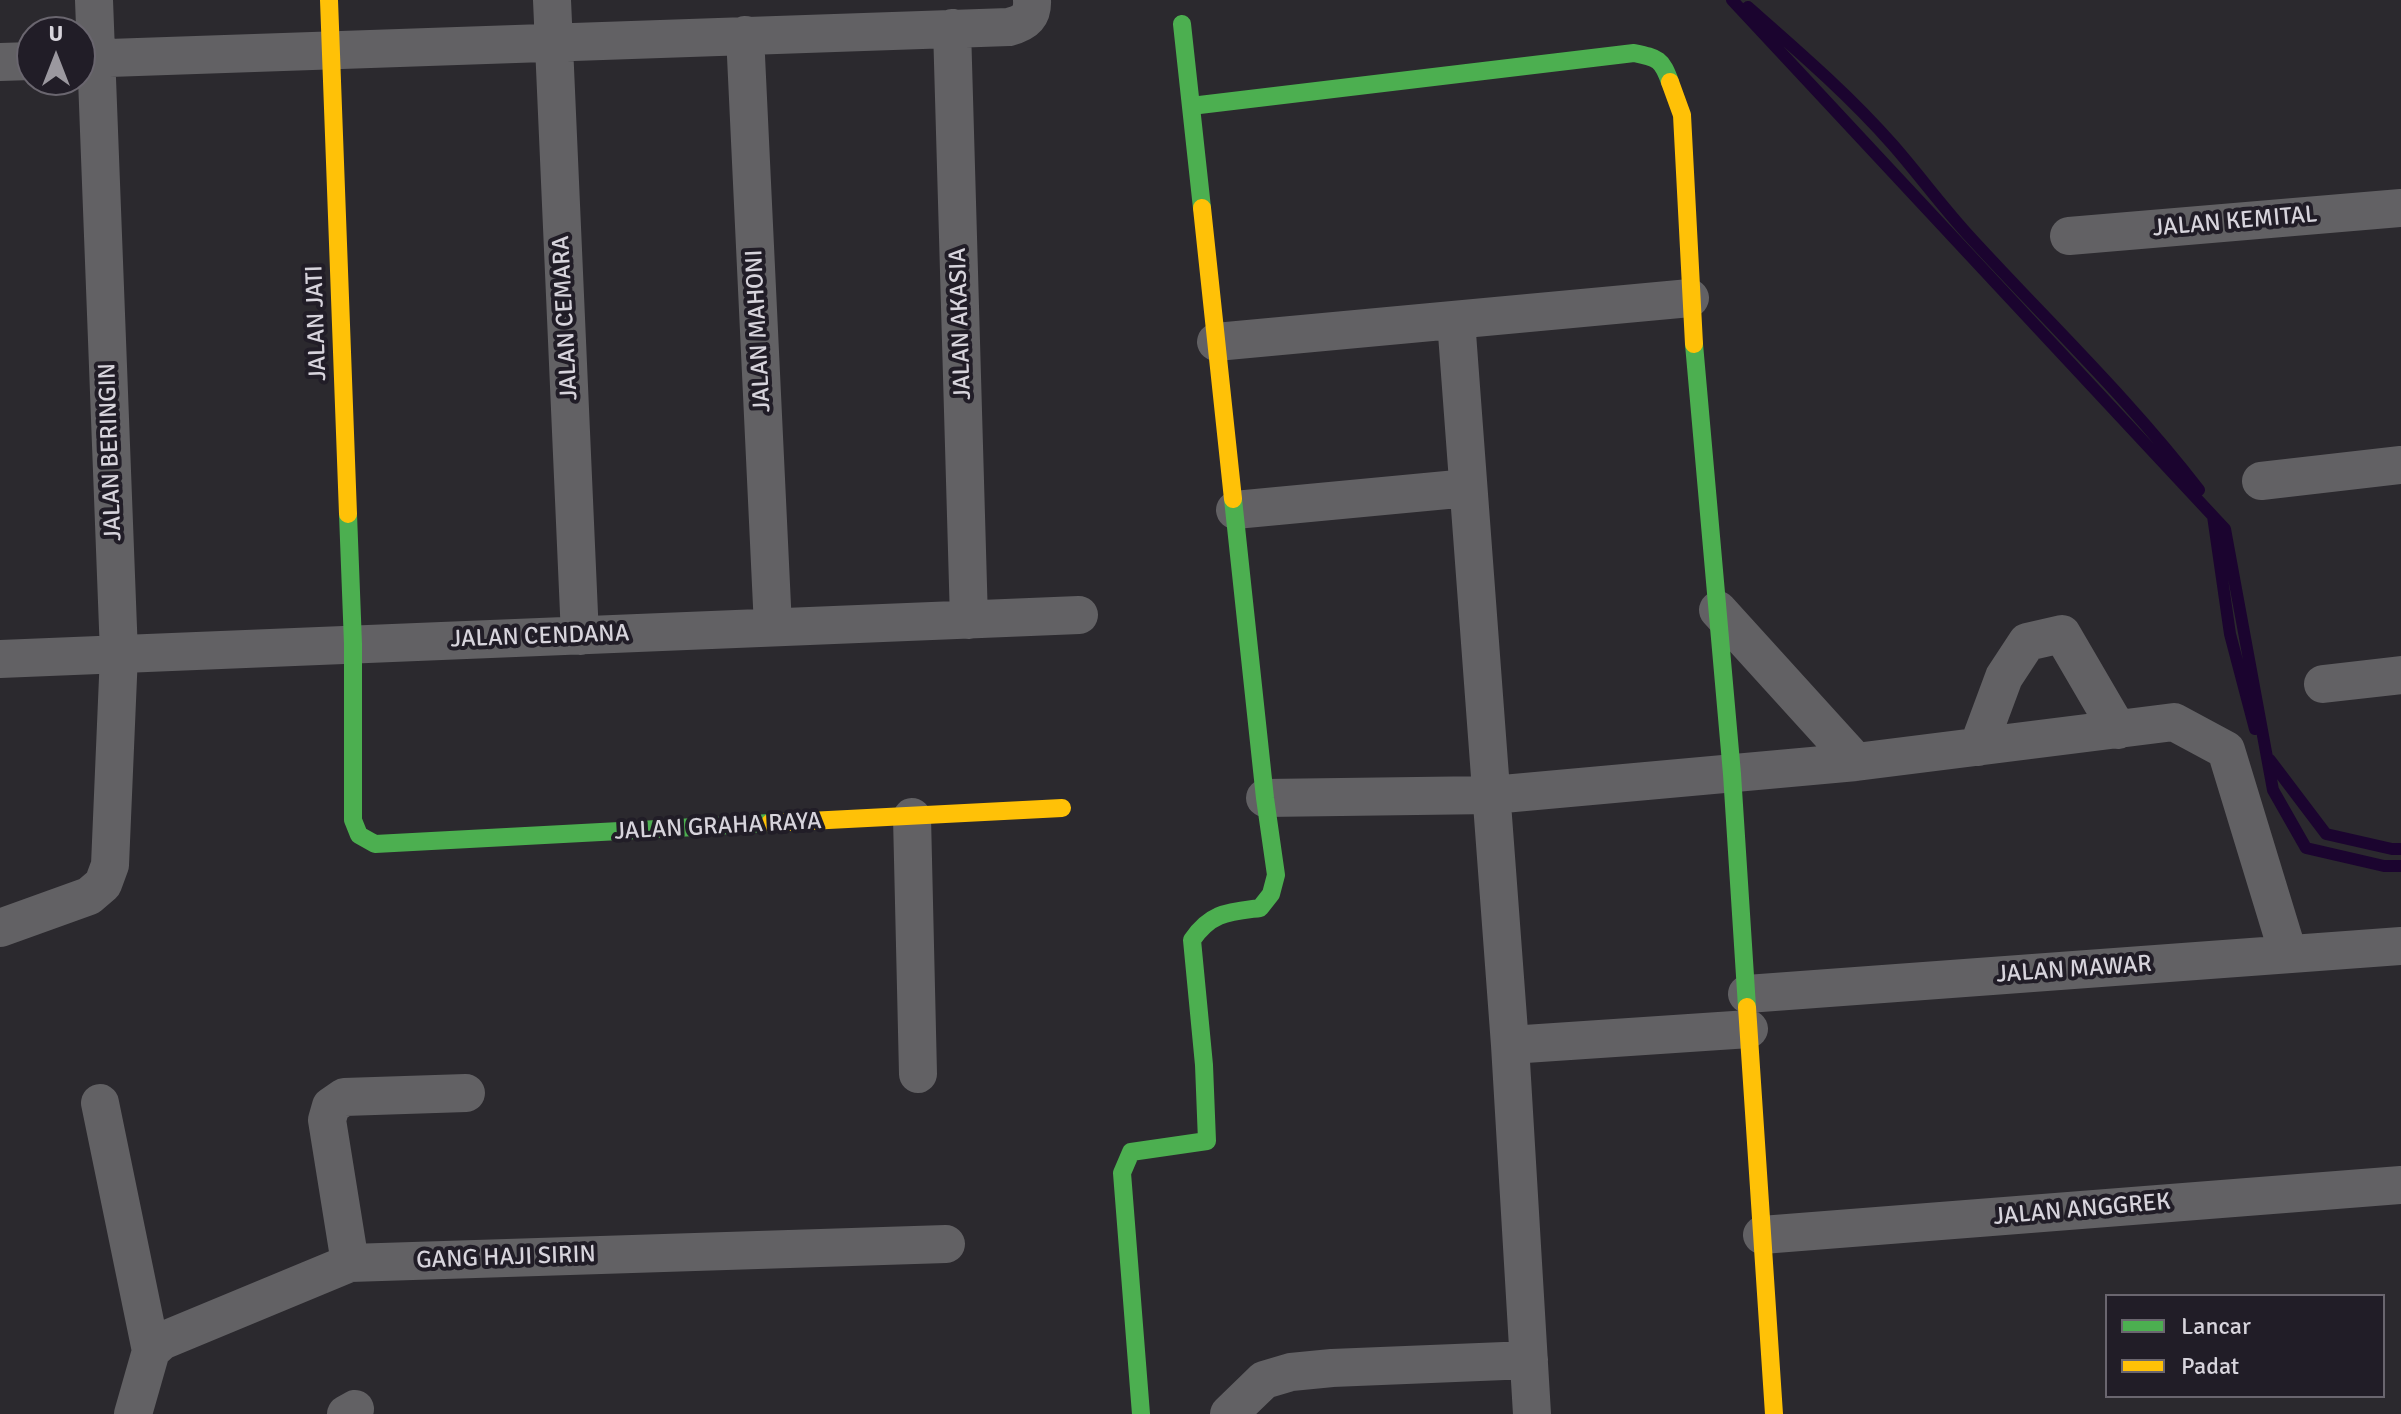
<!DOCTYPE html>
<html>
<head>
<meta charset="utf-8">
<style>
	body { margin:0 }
	#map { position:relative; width:2401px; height:1414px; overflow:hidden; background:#2b292e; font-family:Signika,sans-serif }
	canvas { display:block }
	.legend { position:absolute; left:2105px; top:1294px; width:280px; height:104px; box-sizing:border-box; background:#211d27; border:2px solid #6a666f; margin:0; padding:10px 14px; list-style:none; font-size:24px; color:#d7d4dc }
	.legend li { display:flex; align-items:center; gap:16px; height:40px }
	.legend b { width:40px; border:2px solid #6a666f }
	.north { position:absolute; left:16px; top:16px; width:80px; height:80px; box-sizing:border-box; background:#211d27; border:2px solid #6a666f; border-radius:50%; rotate:0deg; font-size:22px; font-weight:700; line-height:32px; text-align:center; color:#d7d4dc }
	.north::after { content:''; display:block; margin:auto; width:28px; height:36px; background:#9b989f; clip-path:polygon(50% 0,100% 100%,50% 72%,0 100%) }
</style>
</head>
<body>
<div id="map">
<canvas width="2401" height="1414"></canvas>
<ul class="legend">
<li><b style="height:10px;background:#4caf50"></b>Lancar</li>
<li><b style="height:10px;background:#ffc107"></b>Padat</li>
</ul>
<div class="north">U</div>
</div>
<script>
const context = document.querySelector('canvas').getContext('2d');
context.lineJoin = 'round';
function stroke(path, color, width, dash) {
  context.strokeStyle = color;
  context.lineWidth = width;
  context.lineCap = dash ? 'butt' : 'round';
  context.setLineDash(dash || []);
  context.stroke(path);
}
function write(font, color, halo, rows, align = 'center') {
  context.font = font + ' Signika,sans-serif';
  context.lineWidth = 8;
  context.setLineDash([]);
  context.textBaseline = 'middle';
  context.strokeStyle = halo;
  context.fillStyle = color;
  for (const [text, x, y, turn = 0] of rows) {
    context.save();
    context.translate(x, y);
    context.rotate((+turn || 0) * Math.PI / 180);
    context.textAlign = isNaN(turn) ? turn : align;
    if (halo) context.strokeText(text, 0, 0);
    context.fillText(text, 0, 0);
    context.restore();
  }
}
const stream = new Path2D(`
	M1732,0L2225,529L2273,790L2306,848L2384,866H2401
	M1748,7C1798,51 1849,95 1893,145C1920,176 1944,209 1971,238C2048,322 2130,400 2199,490
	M2213,516L2230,634L2255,729
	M2270,760L2326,834L2392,849H2401`);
const street = new Path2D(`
	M552,0L580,636
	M952,28L969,620
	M745,35L773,627
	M80,59L1009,27C1025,23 1033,17 1032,0
	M0,62L32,61
	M2069,236L2401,208
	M1456,320L1510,1045L1532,1414
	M1216,342L1690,298
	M2261,481L2401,465
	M1235,510L1468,488
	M1718,610L1856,762
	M0,659L1079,615
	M2323,684L2401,675
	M1978,747L2004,677L2027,642L2062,634L2118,730
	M1265,798L1492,795L1856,762L2174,722L2226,750L2288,953
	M912,817L918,1074
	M0,928L89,896L103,884L110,865L119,654L94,0
	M1747,994L2401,946
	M1510,1045L1749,1029
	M100,1103L151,1351
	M1762,1235L2401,1185
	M350,1263L327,1120L331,1106L344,1097L466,1093
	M133,1414L151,1351L162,1341L350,1263L946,1244
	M346,1414L355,1409
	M1229,1414L1264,1380L1291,1372L1332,1368L1529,1360`);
const fast = new Path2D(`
	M1182,24L1202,208
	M1191,106L1634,53C1658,58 1662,59 1670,82
	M1694,344L1732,774L1747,1007
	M348,514L353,644V820L359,835L375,844L770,823
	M1141,1414L1122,1173L1131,1152L1207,1141L1204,1065L1192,940C1211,912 1229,912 1260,908L1271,894L1276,875L1265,798L1233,499`);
const slow = new Path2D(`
	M329,0L348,514
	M1670,82L1682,115L1694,344
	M1202,208L1233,499
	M770,823L1062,808
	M1747,1007L1774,1414`);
const streetNames = [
	["JALAN KEMITAL",2235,222,-5],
	["JALAN CEMARA",566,318,-93],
	["JALAN JATI",317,323,-92],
	["JALAN AKASIA",961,324,-92],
	["JALAN MAHONI",759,331,-93],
	["JALAN BERINGIN",111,452,-92],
	["JALAN CENDANA",540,637,-2],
	["JALAN GRAHA RAYA",718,827,-3],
	["JALAN MAWAR",2074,970,-4],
	["JALAN ANGGREK",2082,1210,-5],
	["GANG HAJI SIRIN",506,1258,-2]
];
stroke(stream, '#1b042f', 12);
stroke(street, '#626164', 38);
stroke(fast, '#4caf50', 18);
stroke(slow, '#ffc107', 18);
write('24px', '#d7d4dc', '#211d27', streetNames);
</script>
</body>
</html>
